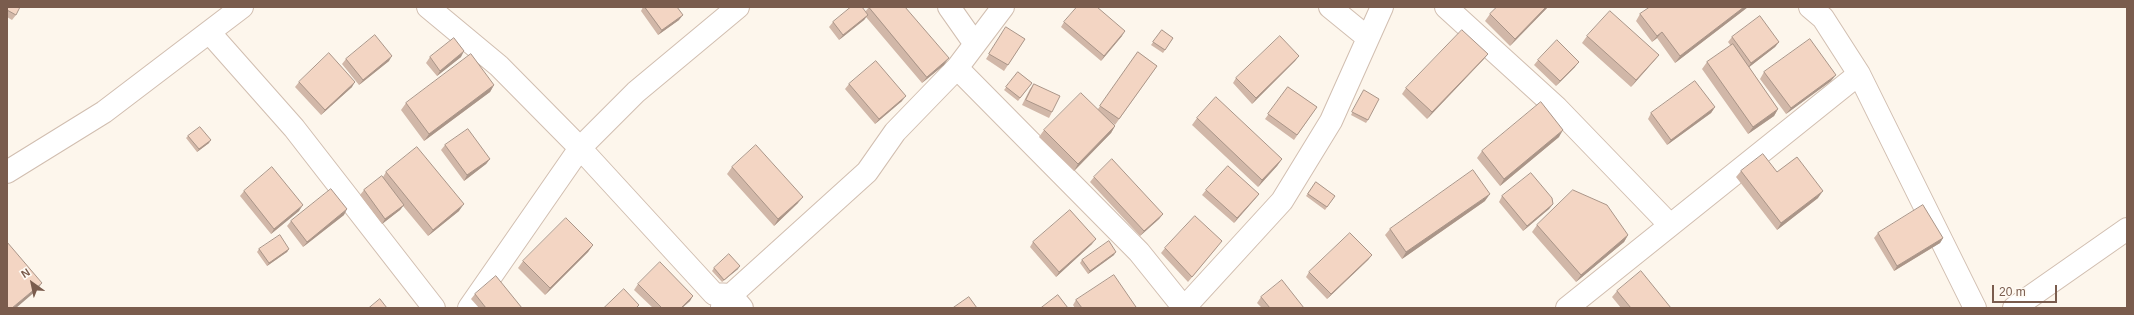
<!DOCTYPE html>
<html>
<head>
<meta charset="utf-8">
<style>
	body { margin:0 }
	#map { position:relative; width:2134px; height:315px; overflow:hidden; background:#fdf6ec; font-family:Helvetica,sans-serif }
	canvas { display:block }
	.frame { position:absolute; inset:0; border:8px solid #7a5c4d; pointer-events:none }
	.north { position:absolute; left:12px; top:263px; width:40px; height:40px; -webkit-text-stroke:3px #fffaf3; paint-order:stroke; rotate:327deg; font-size:11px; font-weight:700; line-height:16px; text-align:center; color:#7a5c4d }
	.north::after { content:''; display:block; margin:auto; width:14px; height:18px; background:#7a5c4d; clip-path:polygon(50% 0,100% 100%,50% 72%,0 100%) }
	.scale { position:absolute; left:1992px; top:285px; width:65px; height:18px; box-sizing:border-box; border:2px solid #7a5c4d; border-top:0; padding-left:5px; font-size:12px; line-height:14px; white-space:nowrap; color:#7a5c4d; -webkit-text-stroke:3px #fffaf3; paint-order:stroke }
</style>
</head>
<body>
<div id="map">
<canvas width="2134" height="315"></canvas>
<div class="frame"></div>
<div class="north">N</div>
<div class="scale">20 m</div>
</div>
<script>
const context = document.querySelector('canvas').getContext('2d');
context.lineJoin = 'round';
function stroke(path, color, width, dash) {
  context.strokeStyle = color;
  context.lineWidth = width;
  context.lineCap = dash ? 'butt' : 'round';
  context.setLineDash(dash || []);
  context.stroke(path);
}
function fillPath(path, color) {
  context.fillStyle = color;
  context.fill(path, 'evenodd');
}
const minor = new Path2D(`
	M428,7L499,66L580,148L714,294L731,295L742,308
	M949,7L975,44
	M1330,7L1368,38
	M1446,7L1557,108L1670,225
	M1810,7L1823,18L1859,74L1975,308
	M209,32L294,128L434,308
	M957,68L1139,252L1184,308
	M7,172L104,112L242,7
	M722,307L731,295L867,172L895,132L957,68L1003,7
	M469,308L580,148L636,92L738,7
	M1184,308L1282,201L1331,121L1382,7
	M1567,308L1859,74
	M2014,308L2127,229`);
const wall = new Path2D(`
	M7,7L16,15L12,20L7,17Z
	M643,7H677L679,20L658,35L641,11Z
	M869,7L944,65L922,83L866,17L864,20L839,40L829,27L833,22L865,12Z
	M1497,7H1548L1510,46L1485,21L1490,14Z
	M1748,7L1675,63L1657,38L1652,42L1636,21L1640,14L1687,8Z
	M1064,22L1122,36L1101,61L1061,27Z
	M1162,30L1173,38L1163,53L1151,45Z
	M1003,32L1025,39L1004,71L986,59Z
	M1587,36L1659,55L1654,61L1631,87L1582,43Z
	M1732,37L1779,42L1775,47L1749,67L1778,109L1774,116L1748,134L1702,69L1707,62L1731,46L1728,42Z
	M1138,52L1157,66L1115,125L1108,119L1115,126L1111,133L1074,171L1039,137L1044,130L1098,109Z
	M1488,54L1483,60L1427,119L1402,94L1406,88Z
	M1299,56L1295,61L1252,104L1233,83L1236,78Z
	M430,57H461L437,76L426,63Z
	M346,59L389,61L359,85L342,64Z
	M1538,60L1575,67L1556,86L1534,65Z
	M1018,72L1032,83L1018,101L1004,90Z
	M1764,72L1831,81L1786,114L1760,79Z
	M299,82L352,87L321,115L295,87Z
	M849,84L902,101L875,124L845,89Z
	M1034,84L1052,112L1049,118L1022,105L1030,89Z
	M494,85L490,92L424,141L401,110L406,103Z
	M1288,87L1317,107L1294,140L1265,119Z
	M1364,90L1368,120L1366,123L1351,115Z
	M1715,107L1711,113L1667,145L1648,119L1651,113Z
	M1197,118L1282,159L1277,166L1258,187L1192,125Z
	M188,136L209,143L197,152L186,138Z
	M1559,137L1500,186L1477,158L1482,151Z
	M445,145L490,159L486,164L464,181L441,150Z
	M732,167L798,203L774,226L727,174Z
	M1741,171L1777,172L1818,198L1777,230L1736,177Z
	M386,172L459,211L428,236L403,206L400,210L382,224L360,195L364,190L383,177Z
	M1094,177L1163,214L1159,219L1140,236L1090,182Z
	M1316,182L1335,196L1325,210L1306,196Z
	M1206,190L1259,194L1255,199L1234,223L1202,195Z
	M244,191L299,211L271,234L240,196Z
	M1502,196L1553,204L1549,209L1523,231L1499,202Z
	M1485,201L1402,259L1385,235L1390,229Z
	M344,215L303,247L287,226L291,221Z
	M1537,225L1628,235L1624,242L1576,282L1532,232Z
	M1878,233L1943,238L1940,243L1894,271L1874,238Z
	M1033,242L1092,244L1056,277L1030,247Z
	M593,245L588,252L545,295L518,268L523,261Z
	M1218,246L1188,282L1161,253L1165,248Z
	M259,249H289L287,252L267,266L257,252Z
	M1114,255L1088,274L1080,263L1082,260Z
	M1372,255L1368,260L1327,299L1306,277L1309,272Z
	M714,268L738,269L722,282L712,271Z
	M638,284L690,301L682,308H653L634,290Z
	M1617,291L1671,308H1621L1612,297Z
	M475,294L522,308H479L471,299Z
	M1261,297L1304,308H1262L1257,303Z
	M1076,300L1136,307L1135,308H1075L1073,305Z`);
const shadedWall = new Path2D(`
	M1546,7H1548L1510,46L1515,39Z
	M1744,7H1748L1675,63L1680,56Z
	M683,15L679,20L658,35L662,30Z
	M868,15L864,20L839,40L843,35Z
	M1125,31L1122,36L1101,61L1104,56Z
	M1662,32L1657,38L1652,42L1657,36Z
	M1779,42L1775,47L1748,68L1751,63Z
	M464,51L461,57L437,76L440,71Z
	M1488,54L1483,60L1427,119L1432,112Z
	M1659,55L1654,61L1631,87L1636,80Z
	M392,56L389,61L359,85L363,80Z
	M1299,56L1295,61L1252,104L1256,98Z
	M949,58L944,65L922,83L927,77Z
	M1579,62L1575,67L1556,86L1560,81Z
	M1836,75L1831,81L1786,114L1791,108Z
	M355,82L352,87L321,115L325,110Z
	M494,85L490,92L424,141L429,134Z
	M906,96L902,101L875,124L879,119Z
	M1715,107L1711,113L1667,145L1671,140Z
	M1778,109L1774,116L1748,134L1753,127Z
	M1115,126L1111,133L1074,171L1078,164Z
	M1563,130L1559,137L1500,186L1504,179Z
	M211,140L209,143L197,152L199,149Z
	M490,159L486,164L464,181L467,175Z
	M1282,159L1277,166L1258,187L1262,180Z
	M1823,191L1818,198L1777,230L1781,223Z
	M1259,194L1255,199L1234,223L1237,218Z
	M1490,194L1485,201L1402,259L1406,252Z
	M803,197L798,203L774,226L778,219Z
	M464,204L459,211L428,236L433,230Z
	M1553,204L1549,209L1523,231L1527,226Z
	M303,205L299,211L271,234L274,229Z
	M404,205L400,210L382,224L385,219Z
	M347,209L344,215L303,247L307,242Z
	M1163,214L1159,219L1140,236L1144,231Z
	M1628,235L1624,242L1576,282L1581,275Z
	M1943,238L1940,243L1894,271L1897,266Z
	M1096,239L1092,244L1056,277L1059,272Z
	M593,245L588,252L545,295L550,288Z
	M289,249L287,252L267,266L269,263Z
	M1116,252L1114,255L1088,274L1090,271Z
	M1372,255L1368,260L1327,299L1331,294Z
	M740,266L738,269L722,282L724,280Z
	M42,283L37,290L16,308H12Z
	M693,296L690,301L682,308H681Z`);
const building = new Path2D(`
	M7,7H20L16,15L7,10Z
	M645,7H677L683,15L662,30Z
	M851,7H862L868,15L843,35L833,22Z
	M869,7H905L949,58L927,77Z
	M1077,7H1097L1125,31L1104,56L1064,22Z
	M1497,7H1546L1515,39L1490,14Z
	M1650,7H1686L1687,8L1688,7H1744L1680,56L1662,32L1657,36L1640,14Z
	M1610,11L1659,55L1636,80L1587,36Z
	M1760,16L1779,42L1751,63L1732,37Z
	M1006,27L1025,39L1008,65L989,54Z
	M1162,30L1173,38L1165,50L1153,42Z
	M1462,30L1488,54L1432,112L1406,88Z
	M375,35L392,56L363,80L346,59Z
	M1280,36L1299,56L1256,98L1236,78Z
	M454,38L464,51L440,71L430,57Z
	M1810,39L1836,75L1791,108L1764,72Z
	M1557,40L1579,62L1560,81L1538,60Z
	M1733,44L1778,109L1753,127L1707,62Z
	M1138,52L1157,66L1119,119L1100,106Z
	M329,53L355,82L325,110L299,82Z
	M471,54L494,85L429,134L406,103Z
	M876,61L906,96L879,119L849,84Z
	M1018,72L1032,83L1020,98L1006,87Z
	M1695,81L1715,107L1671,140L1651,113Z
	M1034,84L1060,96L1052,112L1026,100Z
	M1288,87L1317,107L1297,135L1268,114Z
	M1364,90L1379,99L1368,120L1352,112Z
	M1081,93L1115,126L1078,164L1044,130Z
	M1216,97L1282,159L1262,180L1197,118Z
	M1541,102L1563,130L1504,179L1482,151Z
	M200,127L211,140L199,149L188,136Z
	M468,129L490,159L467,175L445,145Z
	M756,145L803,197L778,219L732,167Z
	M417,147L464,204L433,230L386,172Z
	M1763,154L1777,172L1797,157L1823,191L1781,223L1741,171Z
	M1112,159L1163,214L1144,231L1094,177Z
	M1228,166L1259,194L1237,218L1206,190Z
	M272,167L303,205L274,229L244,191Z
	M1473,170L1490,194L1406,252L1390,229Z
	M1531,173L1552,198L1553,204L1527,226L1502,196Z
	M382,176L404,205L385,219L364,190Z
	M1316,182L1335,196L1327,207L1308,194Z
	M331,189L347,209L307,242L291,221Z
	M1573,190L1607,205L1628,235L1581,275L1537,225Z
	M1923,205L1943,238L1897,266L1878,233Z
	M1070,210L1096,239L1059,272L1033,242Z
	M1195,216L1222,241L1192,277L1165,248Z
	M566,218L593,245L550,288L523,261Z
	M1350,233L1372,255L1331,294L1309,272Z
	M280,235L289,249L269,263L259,249Z
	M1109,241L1116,252L1090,271L1082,260Z
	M7,242L42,283L12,308H7Z
	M729,254L740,266L724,280L714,268Z
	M660,262L693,296L681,308H662L638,284Z
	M1641,271L1671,308H1631L1617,291Z
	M1114,275L1136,307L1134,308H1082L1076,300Z
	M496,276L522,308H486L475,294Z
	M1282,280L1304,308H1270L1261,297Z
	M624,289L639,305L636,308H604Z
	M1058,295L1068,308H1041Z
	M969,297L977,308H953Z
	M380,299L387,308H369Z`);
stroke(minor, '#d1beb0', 24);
stroke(minor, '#fff', 22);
fillPath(wall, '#d1b7a8');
fillPath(shadedWall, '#aa9588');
fillPath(building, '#f3d5c3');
stroke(building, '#aa9588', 1);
</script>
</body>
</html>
